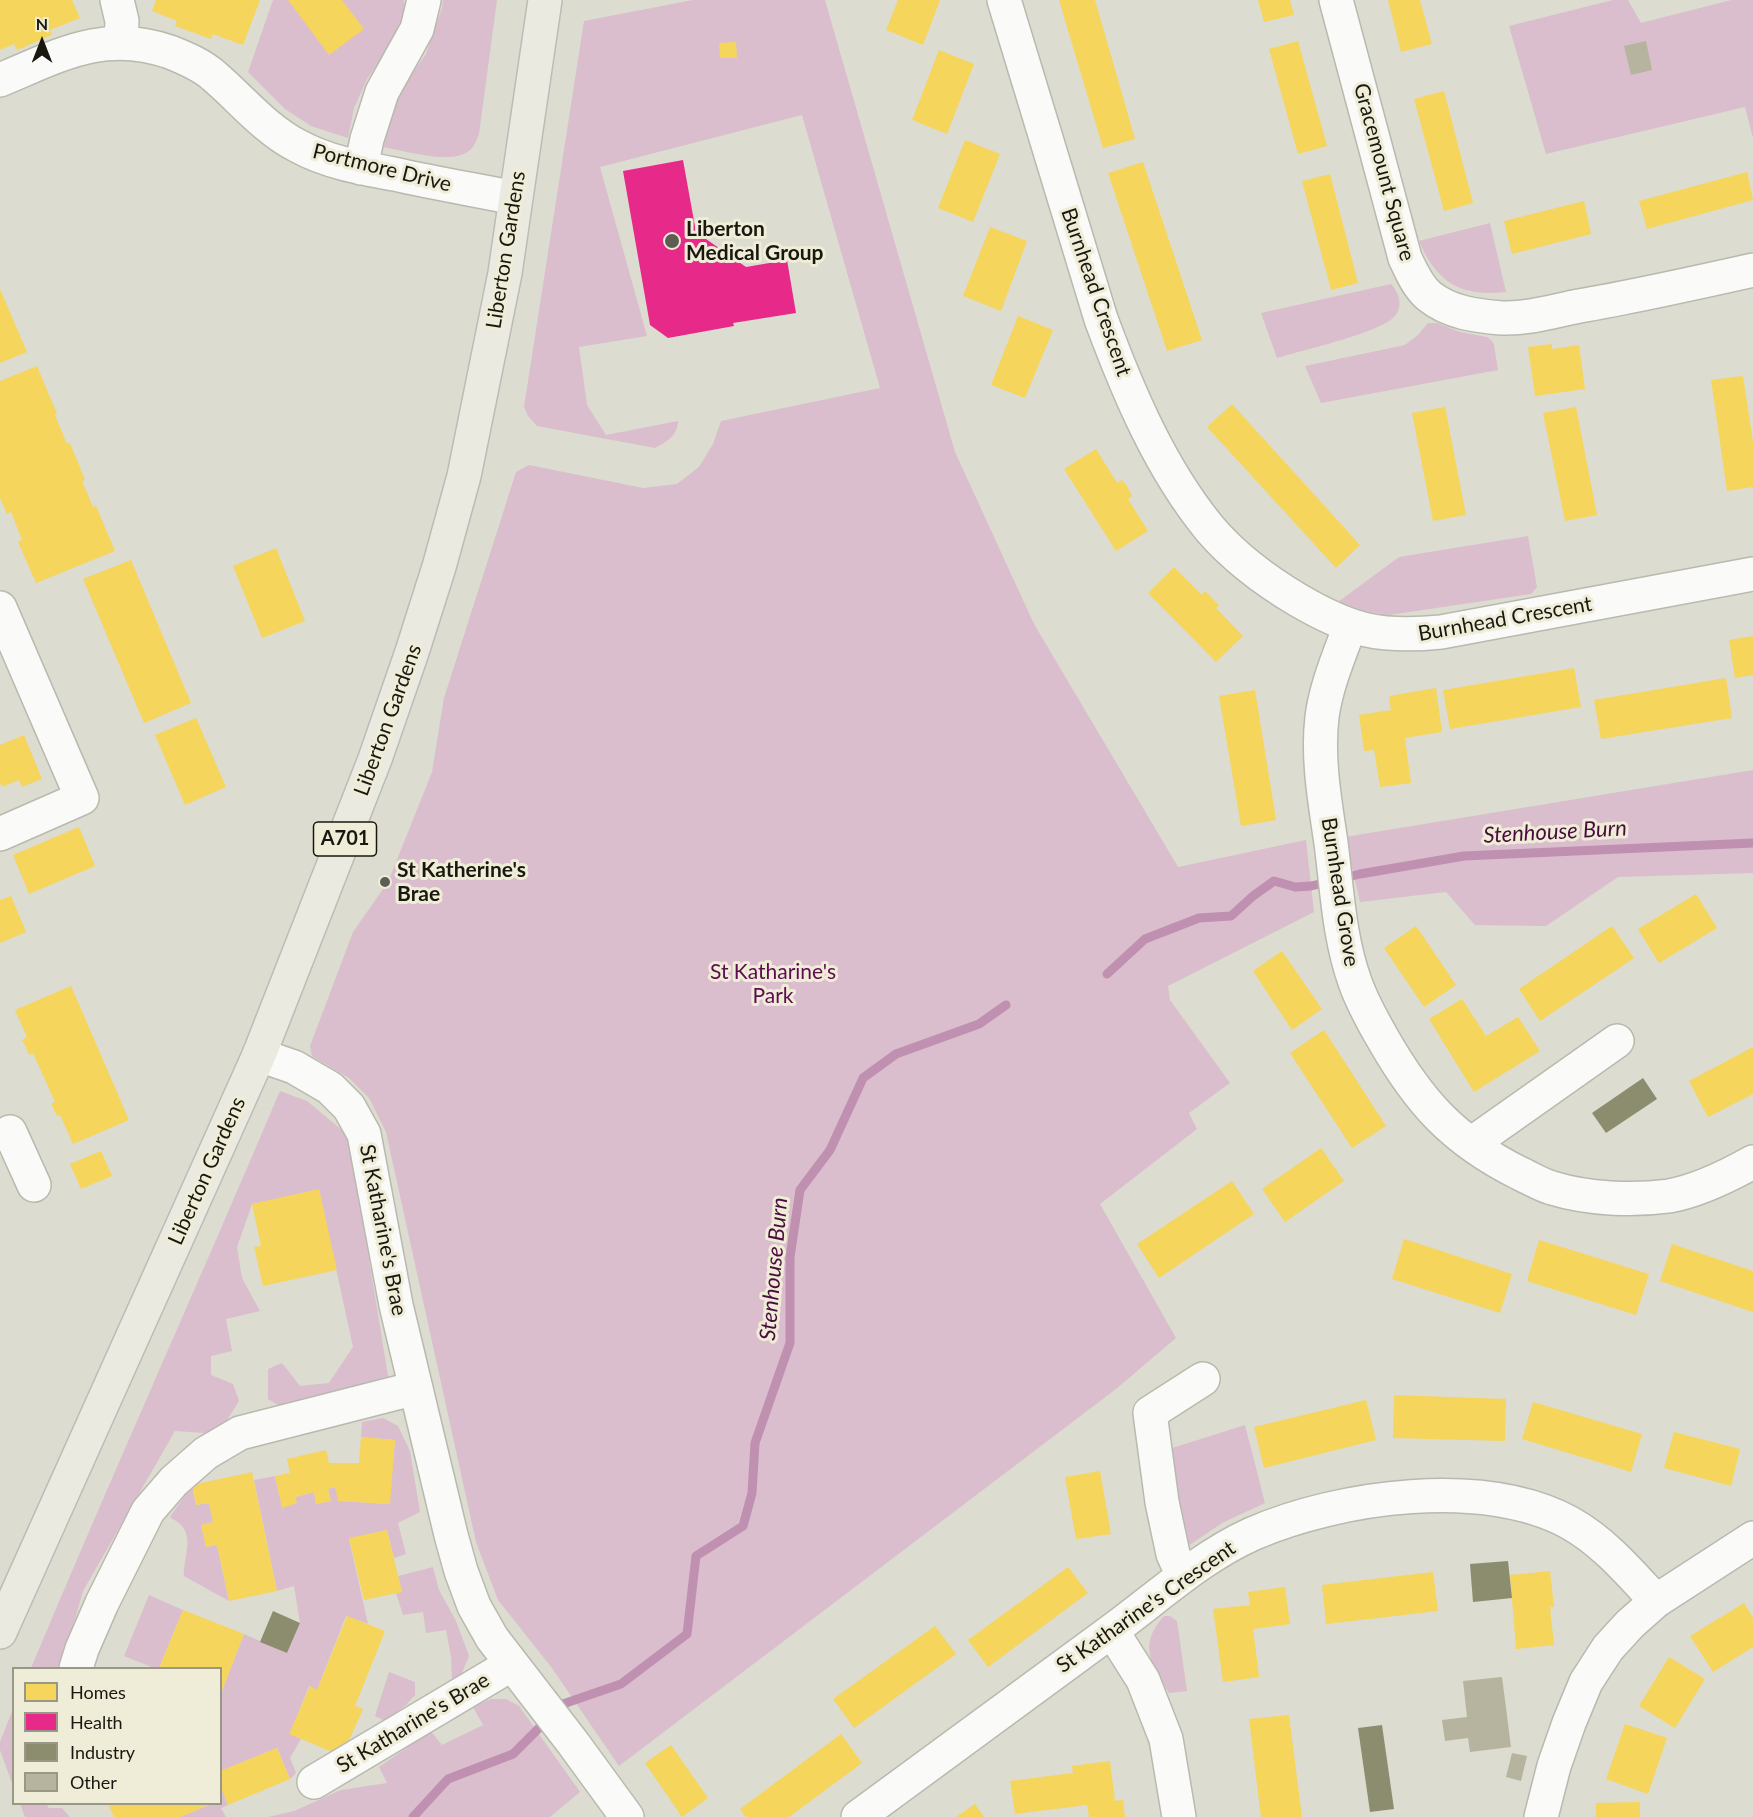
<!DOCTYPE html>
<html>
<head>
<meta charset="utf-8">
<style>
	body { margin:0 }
	#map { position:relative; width:1753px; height:1817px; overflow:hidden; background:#dcdcd0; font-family:Lato,sans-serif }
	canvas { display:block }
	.legend { position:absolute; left:12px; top:1667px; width:210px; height:138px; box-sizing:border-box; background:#efedd7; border:2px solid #999887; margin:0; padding:8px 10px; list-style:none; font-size:18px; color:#191810 }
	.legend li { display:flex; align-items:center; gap:12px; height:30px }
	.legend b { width:30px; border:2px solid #999887 }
	.north { position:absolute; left:12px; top:12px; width:60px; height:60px; -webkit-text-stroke:4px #efedd7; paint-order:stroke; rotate:0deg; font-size:16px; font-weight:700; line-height:24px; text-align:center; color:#191810 }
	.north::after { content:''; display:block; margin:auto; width:21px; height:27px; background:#191810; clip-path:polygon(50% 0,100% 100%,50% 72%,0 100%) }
</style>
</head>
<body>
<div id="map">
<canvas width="1753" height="1817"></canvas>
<ul class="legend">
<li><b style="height:16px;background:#f6d55c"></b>Homes</li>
<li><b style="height:16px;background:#e7298a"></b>Health</li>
<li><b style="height:16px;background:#8c8c6e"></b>Industry</li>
<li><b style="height:16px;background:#b6b49e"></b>Other</li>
</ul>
<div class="north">N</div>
</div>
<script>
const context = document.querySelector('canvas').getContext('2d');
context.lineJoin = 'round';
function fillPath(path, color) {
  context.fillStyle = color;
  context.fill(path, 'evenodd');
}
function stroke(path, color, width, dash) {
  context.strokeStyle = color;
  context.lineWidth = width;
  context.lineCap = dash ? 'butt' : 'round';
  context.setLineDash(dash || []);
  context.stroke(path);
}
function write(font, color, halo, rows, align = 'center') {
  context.font = font + ' Lato,sans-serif';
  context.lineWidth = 6;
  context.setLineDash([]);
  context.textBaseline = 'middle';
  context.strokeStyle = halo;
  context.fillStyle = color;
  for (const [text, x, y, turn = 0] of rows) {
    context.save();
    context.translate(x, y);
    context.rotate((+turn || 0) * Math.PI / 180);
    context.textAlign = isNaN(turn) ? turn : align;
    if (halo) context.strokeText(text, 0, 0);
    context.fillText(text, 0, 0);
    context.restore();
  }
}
const green = new Path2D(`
	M273,0H404V3L410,8L395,39L367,79L354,108L348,138L311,126L285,109L248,72Z
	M443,0H497L479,134C477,139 474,147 470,150C453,166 403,150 382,147L387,121L398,93L426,54L442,8Z
	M693,0H825L955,452L1034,624L1178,867L1306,840L1314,912L1168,986L1170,1000L1230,1083L1189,1113L1197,1129L1100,1204L1176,1338L1116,1389L619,1766L552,1668L498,1600L476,1542L386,1132L369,1098L349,1078L312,1056L310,1046L353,932L388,882L432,772L444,698L516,472L529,465L643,488L677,484L699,467L713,444L721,421L880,388L802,115L600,167L647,336L579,347L587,405L606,435L678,421C677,436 668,441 655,448L537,426L528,416L524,407L584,21Z
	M1613,0H1628L1641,23L1731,0H1753V138L1745,107L1546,154L1509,26Z
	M1490,223L1506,292C1461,297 1437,283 1419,241Z
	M1391,284C1399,293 1404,306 1394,317C1379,333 1303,350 1277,358L1261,313Z
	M1428,323H1437L1460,332L1487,337L1492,341L1494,345L1498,370L1321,403L1305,366L1405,345L1418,335Z
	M1528,536L1537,587L1531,594L1389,615L1364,611L1338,602L1399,557Z
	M1753,770V873L1618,877L1546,926L1475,925L1446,892L1360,902L1345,837Z
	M280,1091L307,1101L349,1136L389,1382L281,1407L268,1399V1369L282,1363L300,1386L329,1383L353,1347L319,1190L252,1204L237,1247L242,1278L260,1311L226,1319L232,1351L211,1356V1375L233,1384L239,1401L222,1428L204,1433L175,1431L83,1591L61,1668H31C112,1475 198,1284 280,1091Z
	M383,1418L398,1426L410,1451L420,1512L398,1523L406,1554L394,1558L387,1530L349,1539L368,1624L346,1616L317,1690L309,1686L290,1734L301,1739L290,1758L296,1773L290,1779L277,1748L221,1771V1693L244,1634L287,1653L300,1623L294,1586L277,1591L254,1480L275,1476L282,1507L297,1503L295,1497L314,1492L316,1504L331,1501L328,1489L335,1487L339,1501L389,1504L395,1440L361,1437L362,1422Z
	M1245,1425L1265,1503L1222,1523L1188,1546L1168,1468L1166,1450Z
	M192,1485L196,1505L209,1503L213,1522L202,1525L206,1547L217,1545L229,1601L184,1576C183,1562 192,1542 184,1529C182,1524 174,1520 170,1517Z
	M433,1567L439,1590L456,1621L469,1656L461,1675L452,1680L451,1657L446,1630L426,1633L423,1612L403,1615L396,1593L402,1592L398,1576Z
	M149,1595L183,1610L159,1668H154L124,1656Z
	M1164,1616H1170L1177,1621L1187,1691L1169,1693C1152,1663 1137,1646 1164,1616Z
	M389,1672L415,1682V1695L406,1705L385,1721L375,1716Z
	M491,1699H506L519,1706L580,1792L550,1817H268L294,1811L341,1790L387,1783L379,1767L408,1747L405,1740L428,1728L442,1745L483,1725L473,1707Z
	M13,1709L14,1786H13L0,1750V1742Z
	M221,1785L228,1805L221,1808L226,1817H180L211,1804H220Z
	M20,1804H46L49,1808H62L70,1817H25Z`);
const homes = new Path2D(`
	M0,0H72L80,18L50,30L52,35L17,50L14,44L0,50Z
	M156,0H260L243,45L213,34L211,39L175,26L177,21L152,11Z
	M288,0H342L364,29L329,55Z
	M898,0H940L923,45L886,30Z
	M1059,0H1095L1135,139L1103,148Z
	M1258,0H1290L1294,15L1264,22Z
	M1388,0H1420L1432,44L1401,52Z
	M1298,41L1327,146L1298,154L1269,49Z
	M736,42L737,58H720L719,43Z
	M939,50L974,64L947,134L912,120Z
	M1444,91L1473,203L1444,211L1414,99Z
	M965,140L1000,154L973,222L938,208Z
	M1143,162L1202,340L1167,351L1108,173Z
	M1747,172L1753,200L1647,229L1639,201Z
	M1330,174L1358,283L1331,290L1302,181Z
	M1584,201L1591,234L1512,254L1504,221Z
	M990,227L1027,241L1001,311L963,296Z
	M0,289L27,352L0,363Z
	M1018,316L1053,330L1025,398L991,385Z
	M1552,344V349L1579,345L1585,389L1535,396L1528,347Z
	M37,366L57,414L55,415L67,444L70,443L85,480L82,481L93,507L96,506L115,551L36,583L18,542L22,540L11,512L7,514L0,498V381Z
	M1743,376L1753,442V487L1727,491L1711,380Z
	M1232,404L1360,545L1336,568L1207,427Z
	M1445,407L1466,515L1433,521L1412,413Z
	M1576,407L1597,515L1565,521L1543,413Z
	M1096,449L1117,483L1122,480L1127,486L1132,496L1128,499L1148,531L1116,551L1064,469Z
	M276,548L305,621L262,638L233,566Z
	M131,560L191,703L144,723L83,579Z
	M1174,567L1202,595L1205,591L1219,605L1216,608L1243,636L1216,662L1148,593Z
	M1753,636V675L1735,678L1729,640Z
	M1574,668L1581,707L1450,729L1443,690Z
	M1726,678L1732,718L1601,739L1594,700Z
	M1436,688L1442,732L1405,738L1411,783L1380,787L1374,750L1364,751L1359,715L1391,710L1389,696Z
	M1255,690L1276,820L1241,826L1219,696Z
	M196,718L226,787L185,805L155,735Z
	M24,735L42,779L22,787L19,780L2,787L0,783V745Z
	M79,827L95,866L29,894L13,855Z
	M1696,894L1717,928L1659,963L1638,929Z
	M11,896L26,932L0,943V900Z
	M1416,926L1456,985L1424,1007L1384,948Z
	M1612,926L1634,958L1540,1021L1519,989Z
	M1282,951L1322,1009L1292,1030L1253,971Z
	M71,986L129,1120L73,1144L60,1115L57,1116L51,1104L55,1102L33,1053L29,1055L26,1047L22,1040L27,1037L15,1010Z
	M1462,999L1486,1036L1518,1017L1540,1051L1474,1092L1429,1019Z
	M1324,1030L1386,1126L1352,1148L1290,1053Z
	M1753,1047V1094L1708,1117L1689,1081Z
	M1321,1148L1344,1181L1285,1222L1262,1189Z
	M101,1151L112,1176L81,1189L70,1164Z
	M1232,1181L1254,1214L1159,1278L1137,1244Z
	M319,1189L337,1270L263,1286L254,1247L261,1246L252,1204Z
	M1404,1239L1512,1274L1500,1313L1392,1279Z
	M1539,1240L1649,1274L1636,1315L1527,1281Z
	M1672,1244L1753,1271V1312L1660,1281Z
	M1394,1395L1506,1399L1505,1441L1393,1438Z
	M1366,1400L1376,1440L1264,1468L1254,1427Z
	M1533,1402L1642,1434L1631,1472L1522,1439Z
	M1674,1432L1740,1449L1731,1486L1664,1468Z
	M361,1437L395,1440L390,1504L338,1501L335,1487L328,1489L331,1501L316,1504L314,1492L295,1497L297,1503L282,1508L275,1476L290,1473L287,1459L326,1450L329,1463H359Z
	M1100,1471L1111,1534L1076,1539L1065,1477Z
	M252,1472L277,1591L229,1601L217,1545L206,1547L201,1525L213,1522L209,1503L196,1505L192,1485Z
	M387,1530L402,1592L364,1600L349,1538Z
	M1068,1567L1088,1593L988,1667L968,1640Z
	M1550,1571L1554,1607H1550L1554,1645L1516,1649L1510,1575Z
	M1433,1572L1438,1611L1326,1624L1322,1585Z
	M1285,1587L1290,1624L1253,1629L1259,1677L1223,1682L1213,1609L1250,1605L1248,1592Z
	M1744,1603L1753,1618V1647L1713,1672L1690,1636Z
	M183,1610L244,1634L221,1693L220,1668H159Z
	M347,1616L385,1631L355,1706L363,1709L342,1756L289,1734L310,1686L317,1690Z
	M935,1626L956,1654L854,1728L833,1699Z
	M1669,1657L1705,1679L1675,1728L1639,1706Z
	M1289,1715L1302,1817H1261L1249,1719Z
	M1625,1724L1667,1738L1648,1794L1606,1779Z
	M841,1734L862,1763L789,1817H746L740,1809Z
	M671,1745L708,1798L682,1817L645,1763Z
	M277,1748L290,1779L228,1805L220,1785V1771Z
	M1110,1761L1115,1801L1123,1800L1125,1817H1089L1087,1805L1015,1814L1010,1781L1073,1773L1072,1766Z
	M1640,1802V1817H1596V1803Z
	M108,1804H211L180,1817H114Z
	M975,1804L984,1817H956Z`);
const health = new Path2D(`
	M683,160L696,232L746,267L787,260L796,313L733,323L734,326L668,338L650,325L623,171Z`);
const industry = new Path2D(`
	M1643,1078L1657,1099L1606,1133L1592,1113Z
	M1508,1561L1512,1598L1473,1602L1470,1564Z
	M273,1611L300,1623L287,1653L260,1642Z
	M1382,1725L1394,1809L1370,1812L1358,1728Z`);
const stream = new Path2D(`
	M1107,974L1145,939L1199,918L1231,916L1253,896L1274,881L1295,887L1311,886L1360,874L1464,856L1753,843
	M413,1817L448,1779L513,1754L563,1704L621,1684L687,1634L696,1556L743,1526L752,1493L755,1443L790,1343V1257L800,1190L830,1150L863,1078L896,1054L979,1024L1006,1005`);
const building = new Path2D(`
	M1646,41L1652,70L1631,75L1624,46Z
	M1502,1677L1511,1747L1470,1752L1468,1738L1445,1741L1442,1720L1467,1717L1463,1681Z
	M1512,1753L1527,1756L1521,1781L1506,1777Z`);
const minor = new Path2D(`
	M117,0L122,21L121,42
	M1004,0L1101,319C1128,392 1160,468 1210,529C1234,557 1266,581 1298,600C1351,631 1380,638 1441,632L1753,574
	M1336,0L1405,258C1411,271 1418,287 1429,296C1450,313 1477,316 1502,318C1528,319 1554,311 1579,306C1637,296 1695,283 1753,270
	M0,80C60,55 104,29 170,52C185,58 202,65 214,76C241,99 266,130 298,146C327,162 361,168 394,174C434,183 475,190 515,198
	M361,168L367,139L382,92L417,29L424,0
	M0,608L82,798L0,834
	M1350,626C1339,656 1326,686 1322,717C1317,759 1325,802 1331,843C1337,889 1339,938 1355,982C1362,1002 1372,1020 1383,1039C1419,1102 1453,1140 1519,1173C1530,1178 1541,1185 1552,1188C1588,1199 1632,1201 1669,1196C1698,1191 1728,1176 1753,1162
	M259,1055L294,1067L330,1088L349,1107L364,1134L396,1305L451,1535L461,1571L474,1606L492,1638L573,1743L627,1817
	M10,1132L34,1185
	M1471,1144L1617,1041
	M1183,1576L1173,1554L1162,1502L1150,1413L1203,1379
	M1112,1631L1143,1680L1166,1739L1179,1817
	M76,1668L82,1649L102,1603L148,1511L174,1481L206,1453L240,1433L416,1388
	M314,1782L512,1664
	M858,1817C942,1755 1026,1693 1110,1632C1157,1598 1199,1558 1252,1534C1339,1496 1484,1476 1570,1523C1604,1542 1630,1573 1656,1601
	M1541,1817L1554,1766L1569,1723L1586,1682L1608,1648L1630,1624L1656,1601L1753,1538`);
const primary = new Path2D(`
	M0,1632L259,1055L375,759L412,652L439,567L464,476L505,273L545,0`);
const markers = [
	[672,241,8,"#5d5d53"],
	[385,882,6,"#5d5d53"]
];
const shields = [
	[345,839,63]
];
const shieldNames = [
	["A701",345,839]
];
const streetNames = [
	["Portmore Drive",382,168,14],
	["Gracemount Square",1384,172,75],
	["Liberton Gardens",506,250,-81],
	["Burnhead Crescent",1096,292,71],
	["Burnhead Crescent",1505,619,-10],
	["Liberton Gardens",388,720,-70],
	["Burnhead Grove",1340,892,81],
	["Liberton Gardens",207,1171,-66],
	["St Katharine's Brae",383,1230,79],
	["St Katharine's Crescent",1146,1607,-35],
	["St Katharine's Brae",413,1723,-31]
];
const poiNames = [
	["Liberton",686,229],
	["Medical Group",686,253],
	["St Katherine's",397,870],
	["Brae",397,894]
];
const parkNames = [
	["St Katharine's",773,972],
	["Park",773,996]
];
const waterNames = [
	["Stenhouse Burn",1555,832,-3],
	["Stenhouse Burn",774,1269,-85]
];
fillPath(green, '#dabecd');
fillPath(homes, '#f6d55c');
fillPath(health, '#e7298a');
fillPath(industry, '#8c8c6e');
stroke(stream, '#bf90b0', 9);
fillPath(building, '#b6b49e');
stroke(minor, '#b9b9af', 36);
stroke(primary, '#bcbbb6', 36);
stroke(minor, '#fafaf8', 33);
stroke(primary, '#ebeae1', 33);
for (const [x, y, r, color] of markers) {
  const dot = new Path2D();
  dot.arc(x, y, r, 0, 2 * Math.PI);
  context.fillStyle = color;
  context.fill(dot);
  stroke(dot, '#efedd7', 2);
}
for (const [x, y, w] of shields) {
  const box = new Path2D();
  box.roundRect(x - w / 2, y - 17, w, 34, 4.5);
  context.fillStyle = '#efedd7';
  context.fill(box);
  stroke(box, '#191810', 1.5);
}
write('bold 20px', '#191810', null, shieldNames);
write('21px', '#191810', '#efedd7', streetNames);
write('bold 21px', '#191810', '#efedd7', poiNames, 'left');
write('21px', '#5f0b51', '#efedd7', parkNames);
write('italic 22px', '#4a0c3f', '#efedd7', waterNames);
</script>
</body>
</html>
